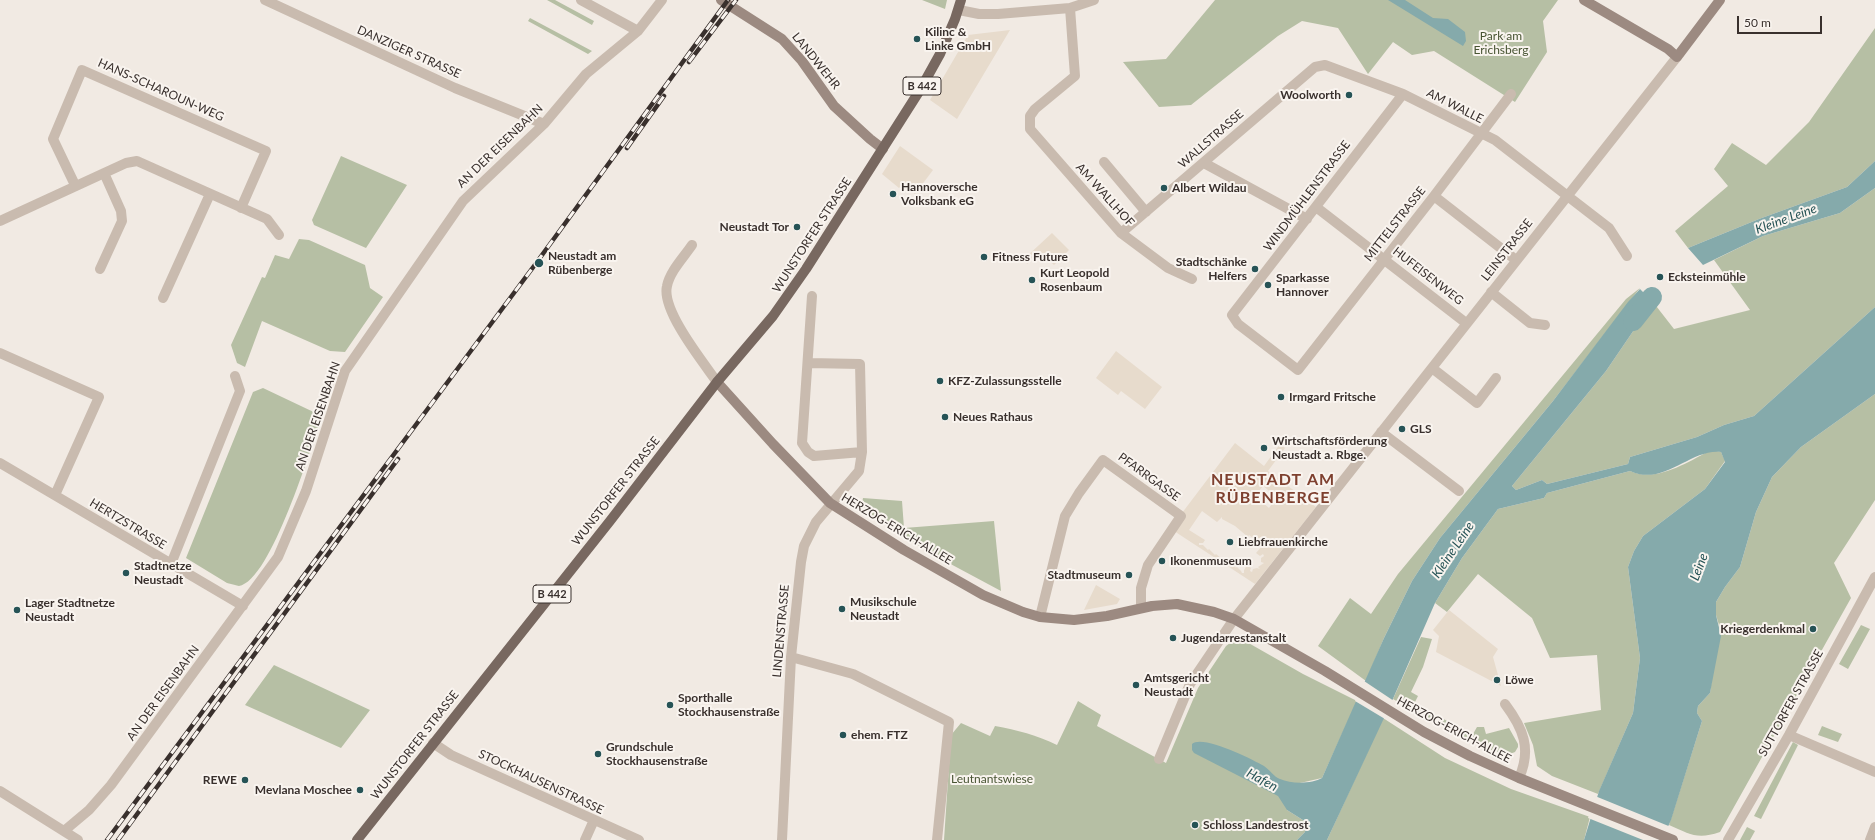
<!DOCTYPE html>
<html>
<head>
<meta charset="utf-8">
<style>
	body { margin:0 }
	#map { position:relative; width:1875px; height:840px; overflow:hidden; background:#f1eae3; font-family:Lato,sans-serif }
	canvas { display:block }
	.scale { position:absolute; left:1737px; top:16px; width:85px; height:18px; box-sizing:border-box; border:2px solid #39302d; border-top:0; padding-left:5px; font-size:12px; line-height:14px; white-space:nowrap; color:#39302d; -webkit-text-stroke:3px #f9f4ef; paint-order:stroke }
</style>
</head>
<body>
<div id="map">
<canvas width="1875" height="840"></canvas>
<div class="scale">50 m</div>
</div>
<script>
const context = document.querySelector('canvas').getContext('2d');
context.lineJoin = 'round';
function fillPath(path, color) {
  context.fillStyle = color;
  context.fill(path, 'evenodd');
}
function stroke(path, color, width, dash) {
  context.strokeStyle = color;
  context.lineWidth = width;
  context.lineCap = dash ? 'butt' : 'round';
  context.setLineDash(dash || []);
  context.stroke(path);
}
function write(font, color, halo, rows, align = 'center') {
  context.font = font + ' Lato,sans-serif';
  context.lineWidth = 4;
  context.setLineDash([]);
  context.textBaseline = 'middle';
  context.strokeStyle = halo;
  context.fillStyle = color;
  for (const [text, x, y, turn = 0] of rows) {
    context.save();
    context.translate(x, y);
    context.rotate((+turn || 0) * Math.PI / 180);
    context.textAlign = isNaN(turn) ? turn : align;
    if (halo) context.strokeText(text, 0, 0);
    context.fillText(text, 0, 0);
    context.restore();
  }
}
const green = new Path2D(`
	M547,0H555L594,21L592,25Z
	M922,0H947L945,9Z
	M1215,0H1558L1543,21L1547,52L1515,102L1434,51L1412,55L1393,42L1368,74L1338,28L1302,21L1278,36L1191,105L1159,107L1123,62L1166,59Z
	M530,18L592,51L588,54L528,21Z
	M1875,28V161L1847,187L1759,219L1688,248L1675,231L1728,186L1714,169L1732,143L1766,165L1809,122Z
	M341,156L407,185L366,248L314,225L312,220Z
	M1875,188V307L1754,416L1724,425L1697,437L1630,457L1628,464L1547,484L1542,480L1516,490L1512,486L1606,371L1653,302L1674,329L1750,310L1714,260L1763,236L1840,213Z
	M299,239L309,240L365,265L370,288L383,297L345,352L330,351L262,321L245,367L237,363L231,345L262,277L265,278L275,255L289,259Z
	M1640,288L1553,401L1440,538L1412,581L1384,638L1366,681L1318,646L1350,598L1371,614L1398,574L1626,299Z
	M263,388L322,416C311,447 271,581 239,586L227,583L186,558L253,392Z
	M1875,394V500L1834,563L1851,598L1720,832C1697,840 1690,834 1669,825L1702,721L1697,713L1698,706L1710,693L1719,625L1716,615V602L1725,587L1740,567L1756,512L1772,477L1801,447Z
	M1711,450L1721,452L1725,461L1705,489L1643,536L1634,551L1628,567L1640,658L1633,713L1598,794L1552,776L1537,766L1533,745L1524,723L1601,710L1597,655L1550,658L1532,618L1478,574L1447,612L1435,603L1462,558L1498,509L1544,498L1547,493L1630,471C1656,483 1688,462 1711,450Z
	M863,498L902,501L904,528L994,521L1001,591L930,553L867,512C862,508 862,503 863,498Z
	M1861,625L1870,629L1848,669L1839,664Z
	M1421,637L1432,639L1423,667L1411,692L1418,696L1414,704L1473,734L1477,727H1484L1486,734L1509,728L1518,744V747L1515,752L1507,755L1491,750L1430,720L1393,699Z
	M1239,640L1245,641L1303,674L1357,701L1322,778L1300,783L1287,810L1306,822L1305,832L1297,840H944L951,735L961,723L990,736L995,726C1017,730 1037,735 1057,745L1078,701L1101,715L1097,726L1166,763L1198,688L1226,646L1230,643Z
	M274,665L370,710L341,748L245,705Z
	M1383,718L1445,758L1511,789L1590,817L1584,840H1327Z
	M1822,726L1842,734L1838,742L1818,735Z
	M1793,742L1798,745L1761,819L1754,816Z
	M1747,827L1755,831L1750,840H1740Z`);
const plaza = new Path2D(`
	M1010,30L957,119L930,100L968,35Z
	M900,146L933,170L915,194L902,185L899,188L882,174Z
	M1052,233L1069,250L1054,265L1040,251L1027,264L1025,258Z
	M1116,351L1162,387L1145,409L1121,391L1118,395L1096,378Z
	M1235,443L1264,466L1280,444L1285,448L1268,471L1316,507L1255,584L1174,531L1182,513ZM1263,486L1277,497L1269,508L1255,496ZM1202,511L1217,522L1222,517V519L1235,526L1248,537L1249,535L1260,544L1262,543L1263,545L1256,553L1260,556L1263,554L1264,556L1261,558V562L1264,563L1258,567L1260,569L1257,568L1253,569L1252,572L1250,571L1251,568L1247,565L1244,570V573H1242L1241,571L1237,567L1235,568L1236,567L1230,563L1229,564V562L1223,558L1222,559L1216,554L1215,555L1209,549L1208,550L1203,545H1199V543H1203L1205,540L1189,530Z
	M1096,585L1120,599L1117,604L1084,610Z
	M1449,610L1498,649L1493,657L1501,686L1436,652L1439,636L1433,630Z`);
const water = new Path2D(`
	M1388,0H1405L1433,18L1448,19L1465,32L1466,41L1463,46Z
	M1875,161V188L1840,213L1763,236L1703,265L1688,248L1759,219L1847,187Z
	M1640,289L1653,302L1606,371L1512,486L1516,490L1542,480L1547,484L1628,464L1630,457L1697,437L1724,425L1754,416L1875,307V394L1801,447L1772,477L1756,512L1740,567L1725,587L1716,602V615L1721,636L1710,693L1698,706L1697,713L1702,721L1671,820L1662,840H1584L1599,791L1633,713L1640,658L1628,567L1634,551L1643,536L1705,489L1725,462L1721,452C1691,448 1664,487 1630,471L1547,493L1544,498L1498,509L1462,558L1435,603L1392,701L1327,840H1297L1305,832L1306,822L1287,810L1278,796L1194,753L1192,750V744C1202,734 1252,759 1264,766C1270,770 1274,777 1280,779C1291,784 1312,784 1322,778L1384,638L1412,581L1440,538L1553,401L1628,302Z`);
const pier = new Path2D(`
	M1364,681L1394,701L1385,719L1355,701Z
	M1595,796L1671,827L1664,840H1643L1588,818Z`);
const river = new Path2D(`
	M1633,321L1652,297`);
const street = new Path2D(`
	M265,0L455,88L544,124
	M581,0L638,31
	M1070,8L1075,76L1035,109L1030,116V129L1121,233L1168,268L1192,279
	M959,10L979,14H998L1070,8L1094,0
	M1403,94L1232,315L1238,324L1298,370L1434,196L1511,94
	M1104,162L1146,212
	M1204,163L1307,219
	M75,185L53,139L82,70L266,151L241,208
	M1434,196L1516,260
	M1316,207L1466,323
	M0,221L126,163L137,161L267,219L279,235
	M1121,233L1315,67L1325,65L1403,94L1495,140L1609,228L1627,256
	M692,245C684,257 670,271 667,286C661,310 703,362 717,382
	M100,269L122,221L121,211L104,173
	M1491,292L1530,323L1545,325
	M812,296L802,443L808,452L814,456L862,452
	M163,298L210,194
	M0,353L99,397L55,495
	M1432,368L1477,403L1496,378
	M1381,432L1459,491
	M0,463L243,606
	M171,564L240,391L235,376
	M1040,617L1065,516L1079,493L1103,460L1181,516L1148,565L1141,588V608
	M791,657L853,674L949,722L937,840
	M1505,704C1523,728 1532,749 1519,778
	M1789,735L1875,772
	M433,743L451,755L639,840
	M1159,759L1190,684L1234,619L1677,57
	M0,791L78,840
	M64,831L89,810L111,785L278,557L306,491L345,371L463,201L544,124L586,74L638,31L662,0
	M585,840L594,820
	M782,840L791,657L801,562L804,546L816,522L859,471L862,452L860,364L809,363
	M1728,840L1789,735L1875,577
	M1870,840L1875,827`);
const secondary = new Path2D(`
	M721,0L782,39L802,61L834,106L870,139L883,149
	M1584,0L1668,49L1677,57L1720,0
	M717,382L773,444L830,503L904,550L983,595L1023,612L1040,617L1074,620L1107,616L1152,606L1177,604L1214,612L1234,619L1325,671L1424,732L1470,756L1519,778L1673,840`);
const primary = new Path2D(`
	M357,840L610,521L717,382L773,316L806,269L920,90L940,54L955,19L961,0`);
const rail = new Path2D(`
	M689,62L736,0
	M627,148L664,96
	M107,840L534,266L728,0
	M118,840L398,459`);
const markers = [
	[917,39,4,"#265356"],
	[1349,95,4,"#265356"],
	[1164,188,4,"#265356"],
	[893,194,4,"#265356"],
	[797,227,4,"#265356"],
	[984,257,4,"#265356"],
	[539,263,5,"#265356"],
	[1255,269,4,"#265356"],
	[1660,277,4,"#265356"],
	[1032,280,4,"#265356"],
	[1268,285,4,"#265356"],
	[940,381,4,"#265356"],
	[1281,397,4,"#265356"],
	[945,417,4,"#265356"],
	[1402,429,4,"#265356"],
	[1264,448,4,"#265356"],
	[1230,542,4,"#265356"],
	[1162,561,4,"#265356"],
	[126,573,4,"#265356"],
	[1129,575,4,"#265356"],
	[842,609,4,"#265356"],
	[17,610,4,"#265356"],
	[1813,629,4,"#265356"],
	[1173,638,4,"#265356"],
	[1497,680,4,"#265356"],
	[1136,685,4,"#265356"],
	[670,705,4,"#265356"],
	[843,735,4,"#265356"],
	[598,754,4,"#265356"],
	[245,780,4,"#265356"],
	[360,790,4,"#265356"],
	[1195,825,4,"#265356"]
];
const shields = [
	[922,86,38],
	[552,594,38]
];
const shieldNames = [
	["B 442",922,86],
	["B 442",552,594]
];
const poiNames = [
	["Kilinc &",925,32],
	["Linke GmbH",925,46],
	["Woolworth",1341,95,"right"],
	["Hannoversche",901,187],
	["Volksbank eG",901,201],
	["Albert Wildau",1172,188],
	["Neustadt Tor",789,227,"right"],
	["Neustadt am",548,256],
	["Rübenberge",548,270],
	["Fitness Future",992,257],
	["Stadtschänke",1247,262,"right"],
	["Helfers",1247,276,"right"],
	["Kurt Leopold",1040,273],
	["Rosenbaum",1040,287],
	["Ecksteinmühle",1668,277],
	["Sparkasse",1276,278],
	["Hannover",1276,292],
	["KFZ-Zulassungsstelle",948,381],
	["Irmgard Fritsche",1289,397],
	["Neues Rathaus",953,417],
	["GLS",1410,429],
	["Wirtschaftsförderung",1272,441],
	["Neustadt a. Rbge.",1272,455],
	["Liebfrauenkirche",1238,542],
	["Ikonenmuseum",1170,561],
	["Stadtnetze",134,566],
	["Neustadt",134,580],
	["Stadtmuseum",1121,575,"right"],
	["Musikschule",850,602],
	["Neustadt",850,616],
	["Lager Stadtnetze",25,603],
	["Neustadt",25,617],
	["Kriegerdenkmal",1805,629,"right"],
	["Jugendarrestanstalt",1181,638],
	["Amtsgericht",1144,678],
	["Neustadt",1144,692],
	["Löwe",1505,680],
	["Sporthalle",678,698],
	["Stockhausenstraße",678,712],
	["ehem. FTZ",851,735],
	["Grundschule",606,747],
	["Stockhausenstraße",606,761],
	["REWE",237,780,"right"],
	["Mevlana Moschee",352,790,"right"],
	["Schloss Landestrost",1203,825]
];
const parkNames = [
	["Park am",1501,36],
	["Erichsberg",1501,50],
	["Leutnantswiese",992,779]
];
const streetNames = [
	["DANZIGER STRASSE",409,52,24],
	["LANDWEHR",816,61,51],
	["HANS-SCHAROUN-WEG",161,90,24],
	["AM WALLE",1455,106,27],
	["WALLSTRASSE",1211,139,-41],
	["AN DER EISENBAHN",500,146,-44],
	["AM WALLHOF",1105,195,48],
	["WINDMÜHLENSTRASSE",1307,196,-53],
	["MITTELSTRASSE",1395,224,-52],
	["WUNSTORFER STRASSE",812,235,-57],
	["LEINSTRASSE",1507,250,-52],
	["HUFEISENWEG",1428,276,38],
	["AN DER EISENBAHN",318,416,-71],
	["PFARRGASSE",1149,477,36],
	["WUNSTORFER STRASSE",616,491,-52],
	["HERTZSTRASSE",128,524,31],
	["HERZOG-ERICH-ALLEE",897,529,31],
	["LINDENSTRASSE",781,631,-85],
	["AN DER EISENBAHN",163,693,-54],
	["SUTTORFER STRASSE",1791,703,-61],
	["HERZOG-ERICH-ALLEE",1454,730,28],
	["WUNSTORFER STRASSE",415,745,-52],
	["STOCKHAUSENSTRASSE",541,782,25]
];
const waterNames = [
	["Kleine Leine",1786,219,-20],
	["Kleine Leine",1453,550,-56],
	["Leine",1699,567,-69],
	["Hafen",1262,780,28]
];
const districtNames = [
	["NEUSTADT AM",1273,480],
	["RÜBENBERGE",1273,498]
];
fillPath(green, '#b6bfa4');
fillPath(plaza, '#e7dbcc');
fillPath(water, '#85aaab');
fillPath(pier, '#f1eae3');
stroke(river, '#85aaab', 20);
stroke(street, '#c9bbaf', 10);
stroke(secondary, '#9c8a81', 10);
stroke(primary, '#786860', 10);
stroke(rail, '#39302d', 4.5);
stroke(rail, '#f9f4ef', 3, [9]);
for (const [x, y, r, color] of markers) {
  const dot = new Path2D();
  dot.arc(x, y, r, 0, 2 * Math.PI);
  context.fillStyle = color;
  context.fill(dot);
  stroke(dot, '#f9f4ef', 1.5);
}
for (const [x, y, w] of shields) {
  const box = new Path2D();
  box.roundRect(x - w / 2, y - 9, w, 18, 3);
  context.fillStyle = '#f9f4ef';
  context.fill(box);
  stroke(box, '#39302d', 1);
}
write('bold 11px', '#39302d', null, shieldNames);
write('bold 12px', '#39302d', '#f9f4ef', poiNames, 'left');
write('12px', '#485433', '#f9f4ef', parkNames);
write('12px', '#39302d', '#f9f4ef', streetNames);
write('italic 13px', '#265356', '#f9f4ef', waterNames);
context.letterSpacing = '1px';
write('bold 16px', '#7e402f', '#f9f4ef', districtNames);
context.letterSpacing = '0px';
</script>
</body>
</html>
